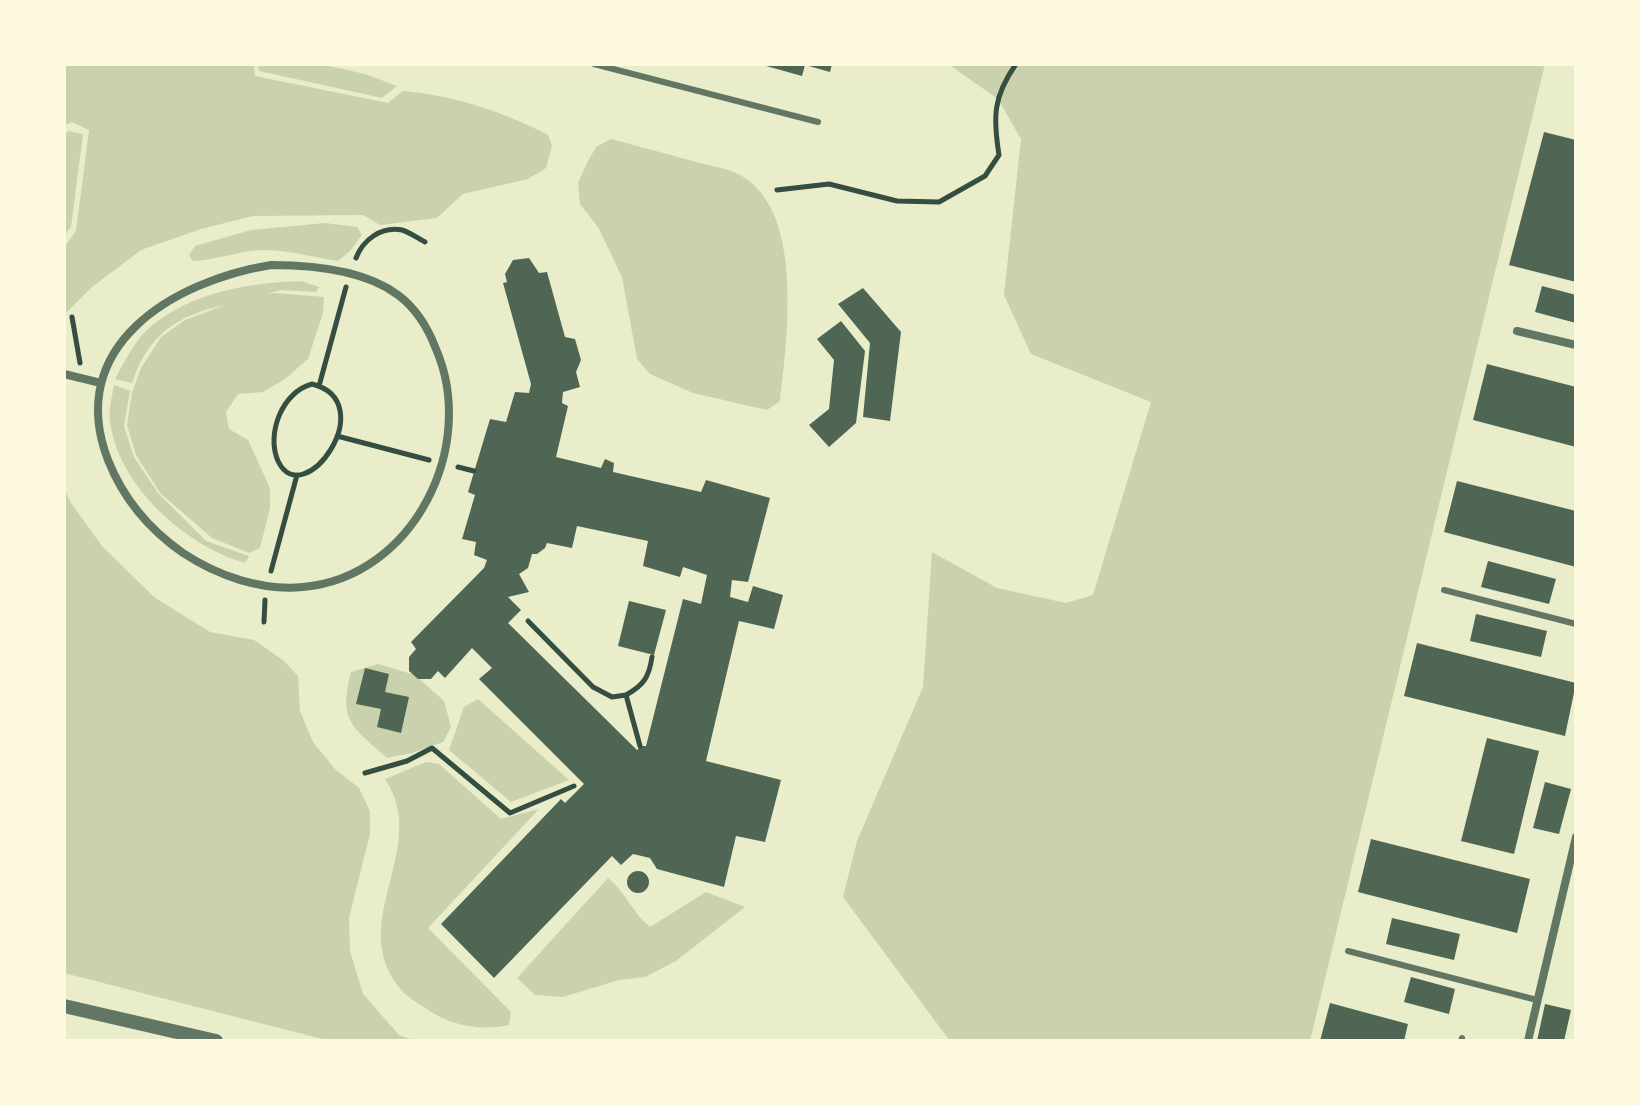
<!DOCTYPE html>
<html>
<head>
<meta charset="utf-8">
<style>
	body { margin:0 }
	#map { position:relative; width:1640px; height:1105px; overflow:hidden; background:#e9edc9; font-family:Montserrat,sans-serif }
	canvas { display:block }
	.frame { position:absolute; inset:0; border:66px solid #fefae0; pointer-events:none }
</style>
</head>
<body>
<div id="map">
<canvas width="1640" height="1105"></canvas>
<div class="frame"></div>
</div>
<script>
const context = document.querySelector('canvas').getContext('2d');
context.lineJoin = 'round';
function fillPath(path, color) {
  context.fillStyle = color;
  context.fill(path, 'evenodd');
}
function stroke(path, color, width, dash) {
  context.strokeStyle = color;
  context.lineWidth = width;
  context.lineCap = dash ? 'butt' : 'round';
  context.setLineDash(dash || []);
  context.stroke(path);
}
const green = new Path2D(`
	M64,64H254L255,76L388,103L403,91C455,96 502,111 548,135L552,146L546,168L528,179L463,194L437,218L380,225L363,215L253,216L201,229L141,250L92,287L64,315V248L76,231L89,130L72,122L64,125Z
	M258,64H320L365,74L397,86L382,98L259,71Z
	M948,64H1545L1310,1041H950L843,897L857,841L923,687L932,552L997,588L1066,603L1093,595L1151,402L1031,354L1004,295L1021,139L998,99Z
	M69,131L83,134L71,227L64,236V134Z
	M611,139C641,147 671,155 700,163C712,166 725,168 736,173C806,205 787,340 780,401L767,410L693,393L650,374L637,359L622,277L598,227L580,204L578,183L587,163L596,147Z
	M325,223L357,227L362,235L349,252L338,261C309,257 279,247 250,251C230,254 213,260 193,261L189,255L195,246L251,230Z
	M301,281L319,287L316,292L281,290L267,294L276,293L324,297L323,313L308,359L285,379L263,392L238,394L226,412L229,429L248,440L270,488V508L260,548L249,553L212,538L160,493L136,455L127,425L132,393L141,368L161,337L185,320L225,305C177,315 148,335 132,383L115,379C124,363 135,340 149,328C191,292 248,283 301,281Z
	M114,385L130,391L124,426L134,457L158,493L206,541L249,556L245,563C186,546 119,487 110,422C108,411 112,397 114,385Z
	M64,488L71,503L102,546L154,597L210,632L254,640L284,661L298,676L300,711L313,742L335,769L359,788L370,811V834L349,918L350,951L363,994L399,1035L415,1041H330L64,973Z
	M378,664L415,675L444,701L451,727L443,742L412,753L387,758C352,726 338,722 351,672Z
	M478,699L569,780L511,802L449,750L464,707Z
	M426,762L439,764L501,819L539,809L428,928L511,1012L509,1025C483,1031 449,1026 427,1009C419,1004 409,998 402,991C343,923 432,849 385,779Z
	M608,878C625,892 633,913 650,927L706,892L745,907L676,961L645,977L619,980L563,997L535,995L517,978Z`);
const building = new Path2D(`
	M759,64H832L830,72L805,65L802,76Z
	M1544,132L1576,140V282L1509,265Z
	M529,258L539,273L547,272L565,337L575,339L581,360L576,372L580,387L563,392L562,403L568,406L556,457L601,468L605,459L614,463L613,472L701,492L706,480L770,498L748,582L732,580L730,597L748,602L753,586L783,595L774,629L739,621L706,761L781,780L765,842L736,836L724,887L657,869L650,858L633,854L621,865L612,856L494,978L441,924L561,799L565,803L584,784L479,679L492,668L472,648L445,678L438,671L431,679H418L409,671V657L416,649L411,642L484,568L487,560L474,555L476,542L462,539L475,495L468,492L490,419L506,422L515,392L529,393L531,384L503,283L507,282L505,274L513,260ZM577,526L648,541L643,566L680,577L683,567L707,575L701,604L683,599L646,746H641L637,750L508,623L521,610L508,597L529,592L519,574L528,568L532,554H537L545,548L547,543L572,548Z
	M1542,286L1576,295V323L1535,312Z
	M863,288L901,332L890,421L863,417L870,343L838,304Z
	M841,321L865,351L856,423L829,447L809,425L829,409L834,360L817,339Z
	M1487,364L1576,387V447L1473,420Z
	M1457,481L1576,511V567L1444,532Z
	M1488,561L1556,579L1549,604L1481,587Z
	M629,601L666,610L654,655L618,646Z
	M1476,614L1547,631L1541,657L1470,641Z
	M1417,643L1576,683L1565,736L1404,696Z
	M365,668L389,674L385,692L409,697L401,733L377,727L381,709L356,704Z
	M1487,738L1539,751L1514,854L1461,841Z
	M1545,782L1571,789L1559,834L1533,828Z
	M1371,839L1530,879L1517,933L1358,892Z
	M627 882a11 11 0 1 1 22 0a11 11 0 1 1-22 0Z
	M1392,918L1460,934L1454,960L1386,944Z
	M1411,977L1455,989L1449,1014L1404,1002Z
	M1330,1003L1408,1024L1404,1041H1320Z
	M1545,1004L1571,1010L1564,1041H1537Z`);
const path = new Path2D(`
	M777,190L829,184L897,201L939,202L985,176L999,155C993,117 993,97 1016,64
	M356,258C363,240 381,226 402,230C409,232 419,239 425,242
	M72,317L80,363
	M312,384C383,402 303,514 278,461C266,434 282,392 312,384Z
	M319,386L346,287
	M337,436L429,460
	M458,467L474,471
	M271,571L297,475
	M528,621L593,687L612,697L626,695
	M264,622L265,600
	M640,746L626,695C644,685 649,677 652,657
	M365,773L407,761L432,748L510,813L574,786`);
const service = new Path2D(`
	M594,64L818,122
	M1444,590L1576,624
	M1348,951L1537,1000
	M1461,1041L1462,1038`);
const minor = new Path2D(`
	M271,265C311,265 365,270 398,295C417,309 428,328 436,349C478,446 414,577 303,587C261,591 218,576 183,553C150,530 123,498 108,460C64,346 173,281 271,265Z
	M1517,331L1576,345
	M64,374L101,383
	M1528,1041L1576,837`);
const tertiary = new Path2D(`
	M64,1006L216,1041`);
fillPath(green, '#cad2ad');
fillPath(building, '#4f6655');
stroke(path, '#344e41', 5);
stroke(service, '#617663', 6);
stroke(minor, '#617663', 8);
stroke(tertiary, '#617663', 14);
</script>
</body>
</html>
